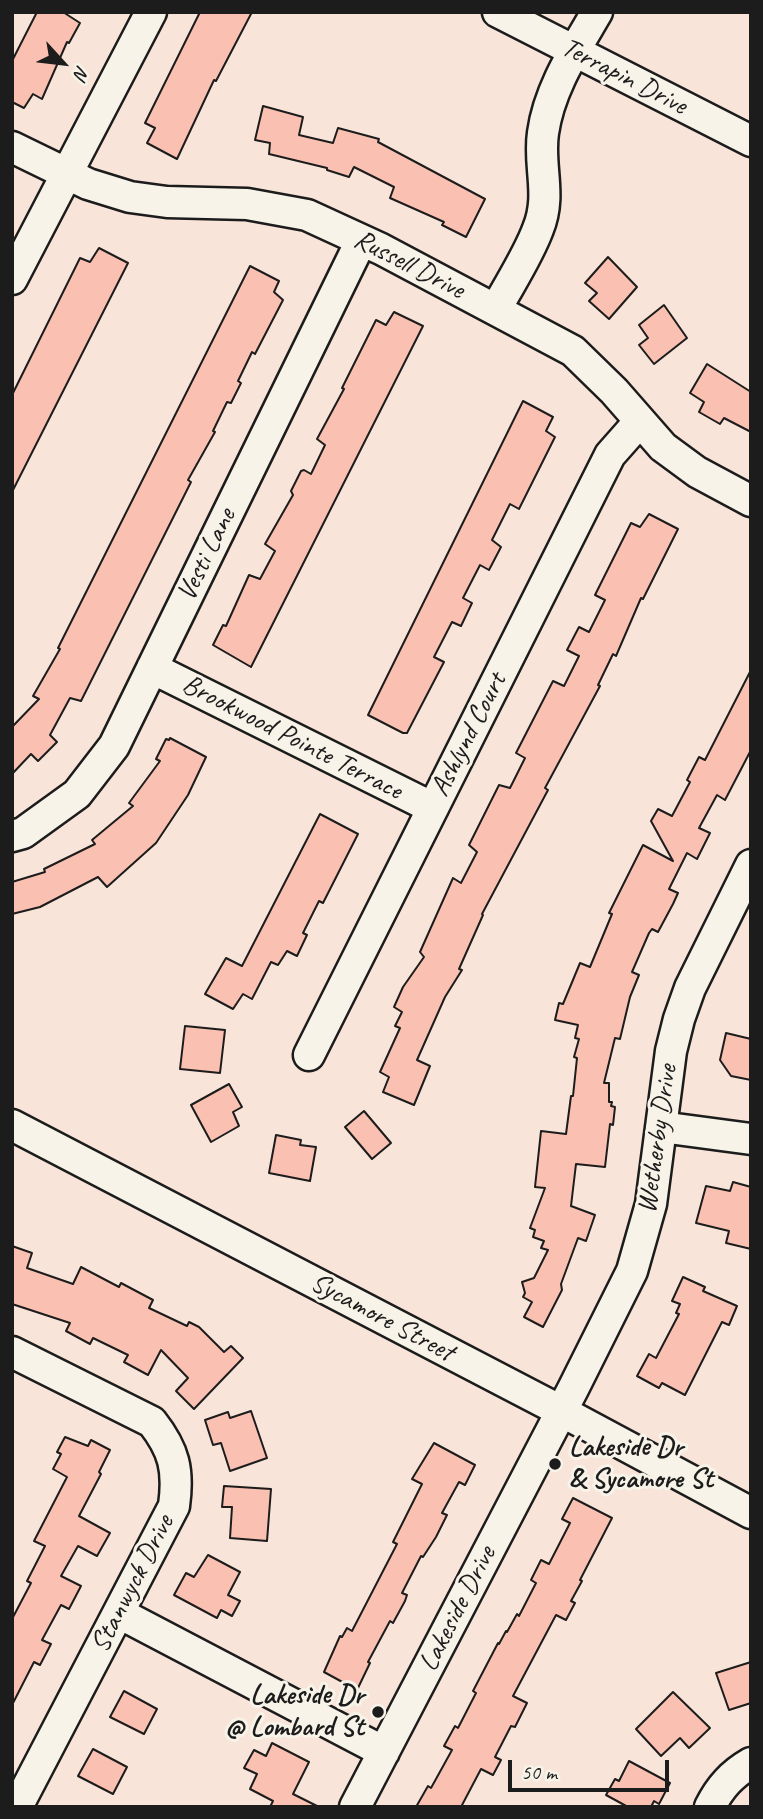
<!DOCTYPE html>
<html>
<head>
<meta charset="utf-8">
<style>
	body { margin:0 }
	#map { position:relative; width:763px; height:1819px; overflow:hidden; background:#f8e4d8; font-family:Caveat,sans-serif }
	canvas { display:block }
	.frame { position:absolute; inset:0; border:14px solid #1c1c1c; pointer-events:none }
	.north { position:absolute; left:28px; top:28px; width:70px; height:70px; -webkit-text-stroke:5px #f7f3e8; paint-order:stroke; rotate:117deg; font-size:19px; font-weight:700; line-height:28px; text-align:center; color:#1c1c1c }
	.north::after { content:''; display:block; margin:auto; width:24px; height:32px; background:#1c1c1c; clip-path:polygon(50% 0,100% 100%,50% 72%,0 100%) }
	.scale { position:absolute; left:508px; top:1760px; width:161px; height:32px; box-sizing:border-box; border:4px solid #1c1c1c; border-top:0; padding-left:9px; font-size:21px; line-height:24px; white-space:nowrap; color:#1c1c1c; -webkit-text-stroke:5px #f7f3e8; paint-order:stroke }
</style>
</head>
<body>
<div id="map">
<canvas width="763" height="1819"></canvas>
<div class="frame"></div>
<div class="north">N</div>
<div class="scale">50 m</div>
</div>
<script>
const context = document.querySelector('canvas').getContext('2d');
context.lineJoin = 'round';
function fillPath(path, color) {
  context.fillStyle = color;
  context.fill(path, 'evenodd');
}
function stroke(path, color, width, dash) {
  context.strokeStyle = color;
  context.lineWidth = width;
  context.lineCap = dash ? 'butt' : 'round';
  context.setLineDash(dash || []);
  context.stroke(path);
}
function write(font, color, halo, rows, align = 'center') {
  context.font = font + ' Caveat,sans-serif';
  context.lineWidth = 6;
  context.setLineDash([]);
  context.textBaseline = 'middle';
  context.strokeStyle = halo;
  context.fillStyle = color;
  for (const [text, x, y, turn = 0] of rows) {
    context.save();
    context.translate(x, y);
    context.rotate((+turn || 0) * Math.PI / 180);
    context.textAlign = isNaN(turn) ? turn : align;
    if (halo) context.strokeText(text, 0, 0);
    context.fillText(text, 0, 0);
    context.restore();
  }
}
const building = new Path2D(`
	M37,12H63L80,23L69,43L67,42L42,99L33,94L24,108L12,102V61Z
	M200,12H252L216,81L214,80L177,159L147,143L155,128L145,123Z
	M263,106L303,117L299,135L333,143L338,128L379,139L378,142L485,199L466,237L442,225L444,222L390,198L394,187L354,167L349,177L327,170V168L269,154L270,143L255,140Z
	M99,248L128,263L12,492V395L80,258L90,262Z
	M608,257L637,287L609,319L589,301L597,293L585,283Z
	M250,266L279,281L274,292L283,300L255,354L252,352L238,381L241,383L231,403L227,402L213,431L215,432L188,480L191,482L81,701L70,698L50,735L57,742L38,761L31,754L12,774V727L39,699L33,696L60,649L58,648Z
	M664,305L687,338L654,364L639,345L648,338L639,325Z
	M394,312L423,326L251,667L213,645L223,625L226,626L249,575L260,579L275,551L265,544L293,495L291,491L301,471L304,470L311,474L325,445L317,439L344,389L342,388L376,320L386,325Z
	M707,364L751,392V432L724,418L720,424L699,412L704,402L690,393Z
	M523,401L553,417L546,431L555,437L519,509L510,504L492,540L501,547L489,570L480,565L463,598L472,603L461,626L452,622L434,657L444,662L407,733H403L368,715Z
	M649,514L678,529L643,599L641,598L616,656L613,654L598,685L600,686L545,788L548,790L482,914L483,915L459,969L462,970L445,997L417,1060L430,1066L414,1105L383,1092L389,1077L380,1072L400,1028L395,1026L402,1012L394,1007L403,987L424,957L420,952L453,878L461,883L477,852L469,845L499,785L510,788L525,758L516,753L553,681L564,686L579,656L567,650L579,627L589,632L605,600L595,595L631,523L640,527Z
	M751,670V750L725,800L717,795L699,828L710,833L697,859L687,853L669,889L678,893L673,904L658,932L652,929L649,933L632,972L639,975L630,997L620,1039L615,1038L604,1083H609V1102H612L611,1106L615,1107L613,1125L610,1124L605,1167L576,1164L571,1206L595,1215L586,1241L578,1238L561,1284L562,1290L543,1327L524,1317L532,1302L523,1297L525,1293L522,1282L534,1278L548,1250L541,1248L544,1241L533,1237L535,1230L530,1228L545,1188L535,1187L541,1131L566,1134L571,1096H573L577,1058L574,1057L579,1039L575,1038L578,1025L555,1020L559,1003L563,1004L580,963L590,967L612,914L609,913L643,845L673,861L651,821L658,809L672,816L690,782L687,780L699,757L705,760Z
	M170,738L206,757L188,795L156,843L107,887L98,877L40,907L12,914V882L45,872L44,869L95,844L92,840L133,806L129,803L160,761L156,759L166,739L169,740Z
	M320,814L358,834L323,903L319,901L303,933L307,935L297,956L287,951L278,965L271,962L252,999L243,994L233,1009L205,994L226,958L242,966Z
	M185,1026L225,1030L220,1073L180,1069Z
	M726,1033L751,1039V1080L731,1076L720,1060Z
	M229,1084L242,1107L233,1112L239,1126L211,1142L191,1105Z
	M364,1111L391,1143L372,1159L345,1127Z
	M276,1135L301,1140L300,1145L316,1147L310,1181L269,1173Z
	M733,1182L751,1187V1249L726,1243L729,1231L696,1223L706,1186L730,1191Z
	M12,1246L32,1253L27,1268L73,1284L81,1267L119,1287L121,1283L153,1300L149,1308L187,1326L189,1322L199,1327L224,1352L231,1346L243,1358L194,1409L176,1391L188,1378L161,1350L148,1375L124,1362L128,1355L93,1338L90,1344L66,1331L70,1323L12,1304Z
	M683,1277L705,1287L703,1291L737,1306L729,1325L722,1322L685,1395L662,1383L659,1388L637,1376L649,1354L656,1358L679,1314L676,1313L680,1304L672,1301Z
	M251,1411L267,1458L230,1471L221,1443L213,1445L205,1420L228,1412L230,1418Z
	M65,1437L88,1446L91,1440L110,1450L99,1472L101,1474L79,1516L110,1533L97,1556L78,1546L61,1576L81,1586L69,1609L61,1605L42,1640L51,1644L40,1665L34,1662L12,1705V1619L31,1583L27,1581L45,1546L34,1541L67,1477L53,1469L61,1454L57,1452Z
	M434,1443L475,1465L465,1485L459,1482L442,1513L447,1515L436,1537L423,1557L421,1556L402,1593L407,1595L405,1601L393,1623L390,1621L368,1662L370,1663L357,1690L324,1672L340,1636L342,1637L347,1628L352,1631L397,1544L393,1542L422,1484L412,1479Z
	M224,1486L271,1489L267,1541L230,1538L232,1507H222Z
	M573,1498L612,1518L580,1580L582,1581L571,1601L575,1603L566,1620L556,1615L513,1696L527,1703L515,1727L511,1726L495,1757L501,1760L493,1775L481,1769L461,1807H416L428,1786L431,1788L452,1750L444,1746L455,1726L458,1728L476,1693L473,1691L498,1643L499,1644L506,1631L507,1632L517,1614L519,1616L536,1583L531,1580L541,1560L549,1564L570,1523L562,1519Z
	M208,1555L240,1572L228,1595L240,1601L232,1616L221,1610L217,1618L174,1595L186,1573L194,1577Z
	M751,1662V1703L729,1710L716,1673Z
	M124,1691L157,1709L144,1734L110,1717Z
	M673,1692L710,1728L689,1748L680,1738L661,1756L636,1729Z
	M272,1743L309,1762L293,1794L319,1807H270L273,1801L250,1789L257,1774L244,1768L254,1750L266,1756Z
	M93,1749L127,1767L113,1794L78,1776Z
	M629,1761L670,1783L659,1804L654,1801L651,1807H628L606,1795L615,1779L619,1781Z`);
const minor = new Path2D(`
	M498,12L751,141
	M12,147L88,184L130,197L167,202L247,204L307,215L381,249L573,351L614,391L663,447L697,472L751,501
	M12,279L151,12
	M496,309C510,283 528,256 538,229C552,195 538,166 543,133C549,89 575,50 597,12
	M152,668L433,808
	M12,836L23,833L77,794L114,746L361,241
	M309,1055L610,455L640,421
	M12,1125L561,1411L751,1513
	M661,1127L751,1139
	M12,1352L152,1422C174,1450 179,1470 174,1506L17,1807
	M119,1613L384,1752
	M355,1807L573,1389L632,1271L651,1204L671,1051L679,1019L690,988L751,865
	M710,1807C720,1787 732,1774 751,1763`);
const markers = [
	[555,1464,7,"#1c1c1c"],
	[378,1712,7,"#1c1c1c"]
];
const streetNames = [
	["Terrapin Drive",624,77,27],
	["Russell Drive",409,265,27],
	["Vesti Lane",207,555,-64],
	["Ashlynd Court",469,735,-63],
	["Brookwood Pointe Terrace",292,738,27],
	["Wetherby Drive",658,1139,-82],
	["Sycamore Street",382,1318,28],
	["Stanwyck Drive",133,1584,-63],
	["Lakeside Drive",458,1609,-63]
];
const poiNames = [
	["Lakeside Dr",569,1448],
	["& Sycamore St",569,1480],
	["Lakeside Dr",364,1696,"right"],
	["@ Lombard St",364,1728,"right"]
];
fillPath(building, '#fac0b1');
stroke(building, '#1c1c1c', 2);
stroke(minor, '#1c1c1c', 35);
stroke(minor, '#f7f3e8', 30);
for (const [x, y, r, color] of markers) {
  const dot = new Path2D();
  dot.arc(x, y, r, 0, 2 * Math.PI);
  context.fillStyle = color;
  context.fill(dot);
  stroke(dot, '#f7f3e8', 2.5);
}
write('28px', '#1c1c1c', '#f7f3e8', streetNames);
write('bold 28px', '#1c1c1c', '#f7f3e8', poiNames, 'left');
</script>
</body>
</html>
